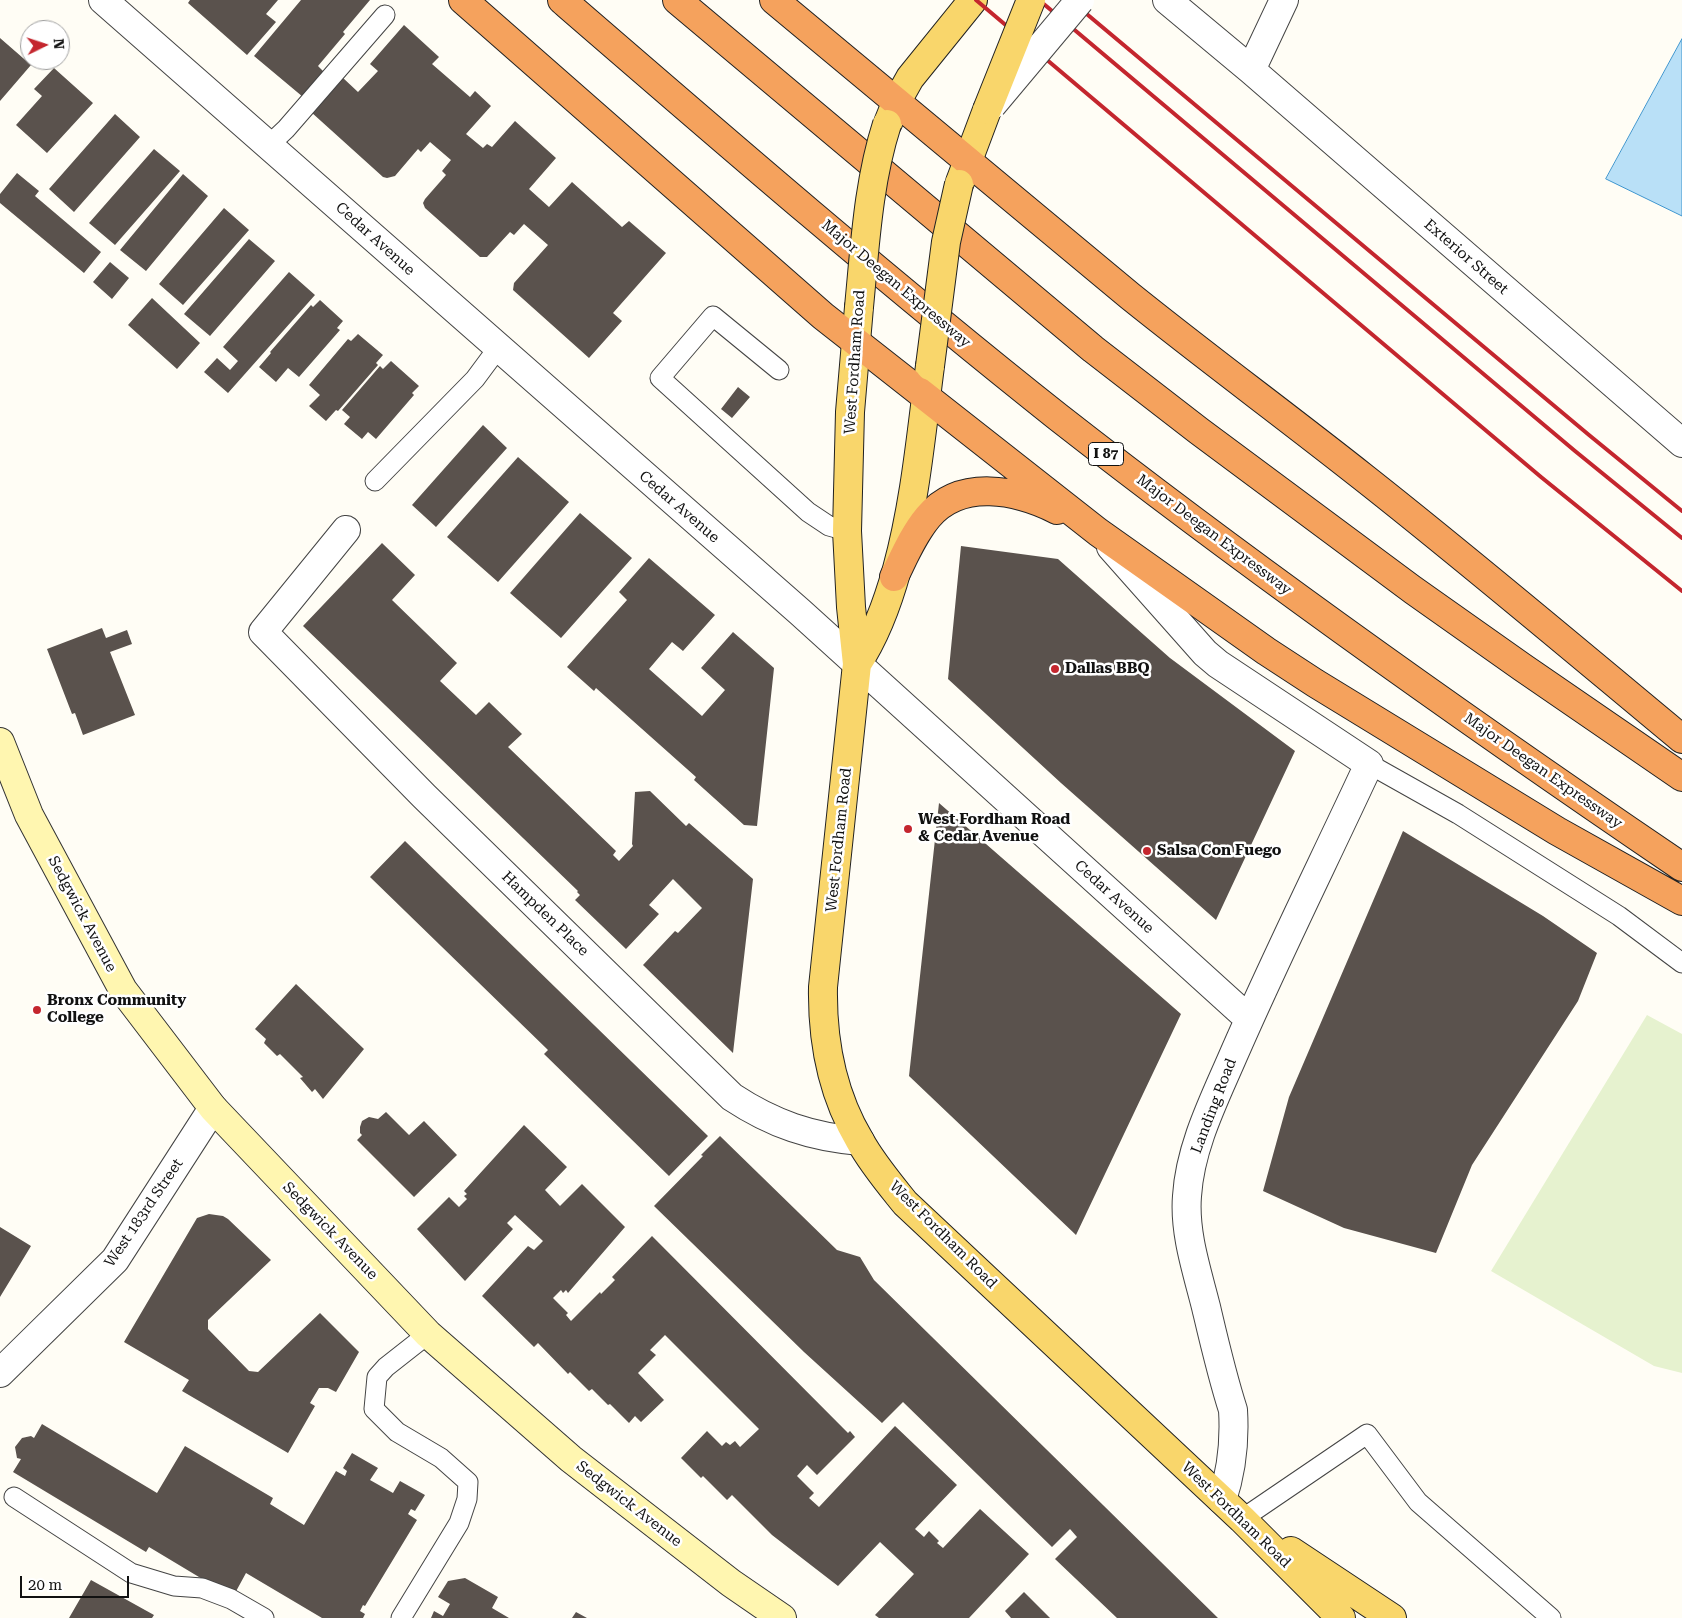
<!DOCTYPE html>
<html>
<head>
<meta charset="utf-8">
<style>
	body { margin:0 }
	#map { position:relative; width:1682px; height:1618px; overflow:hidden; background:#fffdf5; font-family:"Roboto Serif",serif }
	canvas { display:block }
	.north { position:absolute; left:20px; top:20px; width:50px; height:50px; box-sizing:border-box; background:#fff; border:1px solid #a0a0a0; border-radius:50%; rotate:86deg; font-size:14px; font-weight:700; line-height:20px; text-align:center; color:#111 }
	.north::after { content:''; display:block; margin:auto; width:18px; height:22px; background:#c4262e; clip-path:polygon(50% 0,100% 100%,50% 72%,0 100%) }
	.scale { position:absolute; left:20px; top:1576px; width:109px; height:22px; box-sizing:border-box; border:2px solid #111; border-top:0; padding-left:6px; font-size:15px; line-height:18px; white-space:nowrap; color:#111; -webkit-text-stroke:4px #fff; paint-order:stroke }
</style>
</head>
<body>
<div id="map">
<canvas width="1682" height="1618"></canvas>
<div class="north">N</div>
<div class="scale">20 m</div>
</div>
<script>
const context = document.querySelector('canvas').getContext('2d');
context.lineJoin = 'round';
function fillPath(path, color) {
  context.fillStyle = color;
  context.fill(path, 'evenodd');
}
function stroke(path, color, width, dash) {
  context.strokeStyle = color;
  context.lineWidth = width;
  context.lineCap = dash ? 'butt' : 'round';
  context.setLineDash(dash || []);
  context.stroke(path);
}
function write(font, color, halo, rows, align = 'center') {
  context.font = font + ' "Roboto Serif",serif';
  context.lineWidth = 5;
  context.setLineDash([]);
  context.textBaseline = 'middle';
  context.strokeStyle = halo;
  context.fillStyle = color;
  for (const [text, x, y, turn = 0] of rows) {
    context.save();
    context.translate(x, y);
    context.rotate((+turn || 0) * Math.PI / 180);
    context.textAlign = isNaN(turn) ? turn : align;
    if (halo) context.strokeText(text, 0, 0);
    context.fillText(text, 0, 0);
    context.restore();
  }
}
const pitch = new Path2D(`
	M1647,1015L1682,1034V1373L1654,1366L1491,1271Z`);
const water = new Path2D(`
	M1682,39V216L1606,179Z`);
const building = new Path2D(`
	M190,0H278L266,14L276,22L247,55L188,3Z
	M301,0H370L343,32L345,34L318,66L324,72L303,97L254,56Z
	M404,25L439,57L432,64L470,97L475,91L491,106L466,134L483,148L487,144L492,147L515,121L556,158L529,189L549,207L572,182L622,227L629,221L666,253L613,313L622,321L589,358L513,290L514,283L548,245L524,224L514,235L510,232L487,257H480L425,208L423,203L425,199L446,175L442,171L451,160L430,142L421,152L418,149L395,176L387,178L383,177L311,112L342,77L358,92L378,71L370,64Z
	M0,38L31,65L0,101Z
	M54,68L93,103L47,153L16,125L42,96L34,89Z
	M115,114L140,137L74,212L49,189Z
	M154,149L180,171L115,245L89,223Z
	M17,173L39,191L35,196L101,252L84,273L0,203V194Z
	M183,174L208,196L146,271L120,250Z
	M224,208L249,230L183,305L159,284Z
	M249,239L275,261L210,336L184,314Z
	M110,262L129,278L112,299L93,282Z
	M289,272L315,295L228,393L204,372L217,358L230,370L238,361L223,347Z
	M152,298L200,343L177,369L128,325Z
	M320,300L343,321L337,328L340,330L299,377L288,368L276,382L259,367L271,353L270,352L311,305L313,307Z
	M358,334L383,355L376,363L378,365L338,411L336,410L326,421L309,406L320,395L309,385L348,339L351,341Z
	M391,361L419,386L412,393L414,395L376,439L368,432L362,439L344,424L350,417L342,410L380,366L383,369Z
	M738,387L750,397L732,418L721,409Z
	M483,425L507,448L436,527L412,505Z
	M518,457L569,502L498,582L447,537Z
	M580,513L632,558L561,638L510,593Z
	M382,543L415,575L392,600L457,663L440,681L476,715L489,702L522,734L508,747L616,851L613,855L619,861L633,846L632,844L635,792L650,791L686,826L689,823L753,879L733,1053L643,965L675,931L678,933L702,908L673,879L649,905L659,914L626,949L575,900L580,895L577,892L578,891L303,626Z
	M961,546L1058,559L1170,658L1295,751L1216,920L1061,783L948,679Z
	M649,558L715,615L683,651L672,642L649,669L702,716L725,690L701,668L733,632L774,668L757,826L744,825L694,780L696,777L596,688L594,691L567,667L627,600L619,592Z
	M102,628L106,638L127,630L132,644L110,652L135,715L83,735L75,713L72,714L47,649Z
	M939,803L1181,1014L1076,1235L909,1076Z
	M1403,831L1543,916L1597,953L1578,1001L1472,1165L1436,1253L1344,1228L1263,1191L1289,1097Z
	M405,841L708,1136L669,1176L544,1054L548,1050L370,877Z
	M296,984L364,1049L323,1099L315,1089L312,1092L300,1078L303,1077L280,1054L277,1056L264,1043L266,1039L255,1029Z
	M386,1112L409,1135L424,1121L457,1155L414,1197L357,1140L362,1135L360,1133V1127L362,1121L369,1117L378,1119Z
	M524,1125L567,1167L545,1190L560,1206L582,1184L625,1227L568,1293L566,1290L563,1293L561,1290L553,1298L568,1313L566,1315L571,1321L600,1292L601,1294L615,1280L612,1277L652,1236L848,1433L850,1431L855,1437L817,1475L807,1465L797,1476L814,1493L809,1498L819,1507L895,1426L957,1485L915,1529L924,1537L929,1531L939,1541L937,1543L943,1548L980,1509L1029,1554L969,1618H879L875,1615L914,1574L880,1542L838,1586L772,1535L732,1495L727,1500L703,1476L701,1478L681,1458L707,1431L722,1446L726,1442L730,1445L735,1441L740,1447L759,1429L665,1335L650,1350L656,1355L638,1373L664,1400L641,1422L635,1416L629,1423L610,1404L608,1405L592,1389L589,1391L570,1372L568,1374L538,1343L534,1347L482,1296L528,1246L534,1250L543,1241L515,1215L507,1223L513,1229L465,1281L417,1229L449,1197L459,1207L467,1199L464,1196L467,1194L464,1191Z
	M720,1136L837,1250L860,1257L874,1280L1218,1618H1117L1055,1559L1077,1537L1070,1529L1052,1547L903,1402L882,1423L804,1352L654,1206L703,1156L701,1155Z
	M209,1214L223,1216L228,1219L271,1260L208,1320V1329L249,1371L258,1372L320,1313L359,1352L336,1392L328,1388H319L310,1403L315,1406L288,1453L182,1391L189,1380L124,1342L197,1218Z
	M0,1227L31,1246L0,1297Z
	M42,1424L157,1493L185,1446L273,1498L270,1504L304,1525L336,1471L345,1476L347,1471L343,1468L352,1453L378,1468L370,1480L393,1493L400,1481L425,1495L415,1511L411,1509L408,1514L417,1520L365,1606L363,1605L360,1611L365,1614L363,1618H322L246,1573L234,1595L219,1589L149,1547L146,1552L13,1472L21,1459L17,1458L15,1447L22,1438L31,1436L34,1438Z
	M465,1578L498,1597L492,1608L509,1618H431L434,1611L443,1616L450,1604L438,1597L448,1581Z
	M91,1580L154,1615L152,1618H69Z
	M1024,1592L1050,1618H1011L1005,1611Z
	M576,1612L587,1618H572Z`);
const service = new Path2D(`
	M269,145L286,129L385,15
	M779,370L713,316L660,378L808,512L829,526L847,531
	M375,481L475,379L498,348
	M1369,764L1458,814L1619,916L1682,963
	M14,1497L131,1573L174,1586L202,1588L231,1599L264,1618
	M1242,1519L1367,1434L1418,1502L1551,1618
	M401,1618L459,1523L467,1499L468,1482L441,1458L397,1432L374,1409L377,1377L386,1367L428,1334`);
const minor = new Path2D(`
	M103,0L800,612L1249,1019
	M1167,0L1251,70L1682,443
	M1251,70L1284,0
	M346,530L263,632L424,796L732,1097C773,1124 811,1137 860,1141
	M1111,547L1205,653L1218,664L1369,764C1324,861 1276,957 1233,1056C1214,1100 1190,1147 1187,1196C1184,1233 1197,1271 1206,1307C1214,1341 1222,1376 1233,1410C1235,1442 1232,1470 1222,1500
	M0,1373L115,1260L213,1108`);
const secondary = new Path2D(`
	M0,742L29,815L123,990L213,1108L428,1334L571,1459L731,1583L782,1618`);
const primary = new Path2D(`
	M888,123L896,103L910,78L973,0
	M960,182L987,110
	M859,307L850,412L847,531L851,607L857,664L823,987C822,1041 832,1094 860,1141C872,1163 889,1183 905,1203L1242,1519L1341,1618
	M857,664C876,635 888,602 897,569C915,503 921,435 930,366
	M1291,1551L1392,1618`);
const motorway = new Path2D(`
	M463,0L823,316L1098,532L1266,651L1315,683L1557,831L1682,901
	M562,0C725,141 889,283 1058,417C1260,575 1470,723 1682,867
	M677,0L1093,349L1199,431L1413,590L1522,667L1682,777
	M774,0L1130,296C1207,358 1286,416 1363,477C1471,562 1576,651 1682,739
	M894,577C904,557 913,535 928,517C961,478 1017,490 1057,510`);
const rail = new Path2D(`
	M976,0L1541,477L1682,591
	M1039,0L1575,451L1682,538
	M1070,0L1589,435L1682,511`);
const minorBridge = new Path2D(`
	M992,105L1080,0`);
const primaryBridge = new Path2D(`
	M987,110L1031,0
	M859,307C865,246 868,183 887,124
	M930,366L946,242L959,184`);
const markers = [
	[1055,669,5,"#c4262e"],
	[908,829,5,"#c4262e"],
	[1147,851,5,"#c4262e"],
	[37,1010,5,"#c4262e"]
];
const shields = [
	[1106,454,35]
];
const shieldNames = [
	["I 87",1106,454]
];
const streetNames = [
	["Cedar Avenue",375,239,42],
	["Exterior Street",1466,257,41],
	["Major Deegan Expressway",896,284,40],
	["West Fordham Road",855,362,-86],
	["Cedar Avenue",679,507,41],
	["Major Deegan Expressway",1214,535,37],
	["Major Deegan Expressway",1543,771,35],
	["West Fordham Road",839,840,-84],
	["Cedar Avenue",1114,897,42],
	["Sedgwick Avenue",82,914,62],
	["Hampden Place",545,914,44],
	["Landing Road",1214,1106,-69],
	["West 183rd Street",144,1213,-56],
	["Sedgwick Avenue",330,1231,46],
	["West Fordham Road",943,1235,45],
	["Sedgwick Avenue",629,1504,38],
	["West Fordham Road",1236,1515,44]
];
const poiNames = [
	["Dallas BBQ",1065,669],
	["West Fordham Road",918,820],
	["& Cedar Avenue",918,837],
	["Salsa Con Fuego",1157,851],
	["Bronx Community",47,1001],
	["College",47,1018]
];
fillPath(pitch, '#e6f2cf');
fillPath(water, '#b9e0f7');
stroke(water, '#3f96cf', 1);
fillPath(building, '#5a524d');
stroke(service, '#444', 21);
stroke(minor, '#444', 30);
stroke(secondary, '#333', 30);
stroke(primary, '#222', 30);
stroke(motorway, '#222', 30);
stroke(service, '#fff', 19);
stroke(minor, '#fff', 28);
stroke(secondary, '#fff6b0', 28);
stroke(primary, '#f9d66b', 28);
stroke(motorway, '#f5a25d', 28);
stroke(rail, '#c4262e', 4);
stroke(minorBridge, '#444', 30, []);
stroke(primaryBridge, '#222', 30, []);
stroke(minorBridge, '#fff', 28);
stroke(primaryBridge, '#f9d66b', 28);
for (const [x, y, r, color] of markers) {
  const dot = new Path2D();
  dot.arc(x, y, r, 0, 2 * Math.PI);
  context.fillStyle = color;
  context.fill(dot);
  stroke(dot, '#fff', 2);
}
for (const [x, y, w] of shields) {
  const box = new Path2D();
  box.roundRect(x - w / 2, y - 11.5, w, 23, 4);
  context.fillStyle = '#fff';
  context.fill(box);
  stroke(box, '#111', 1);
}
write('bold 14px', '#111', null, shieldNames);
write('15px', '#111', '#fff', streetNames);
write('bold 15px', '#111', '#fff', poiNames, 'left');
</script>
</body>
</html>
